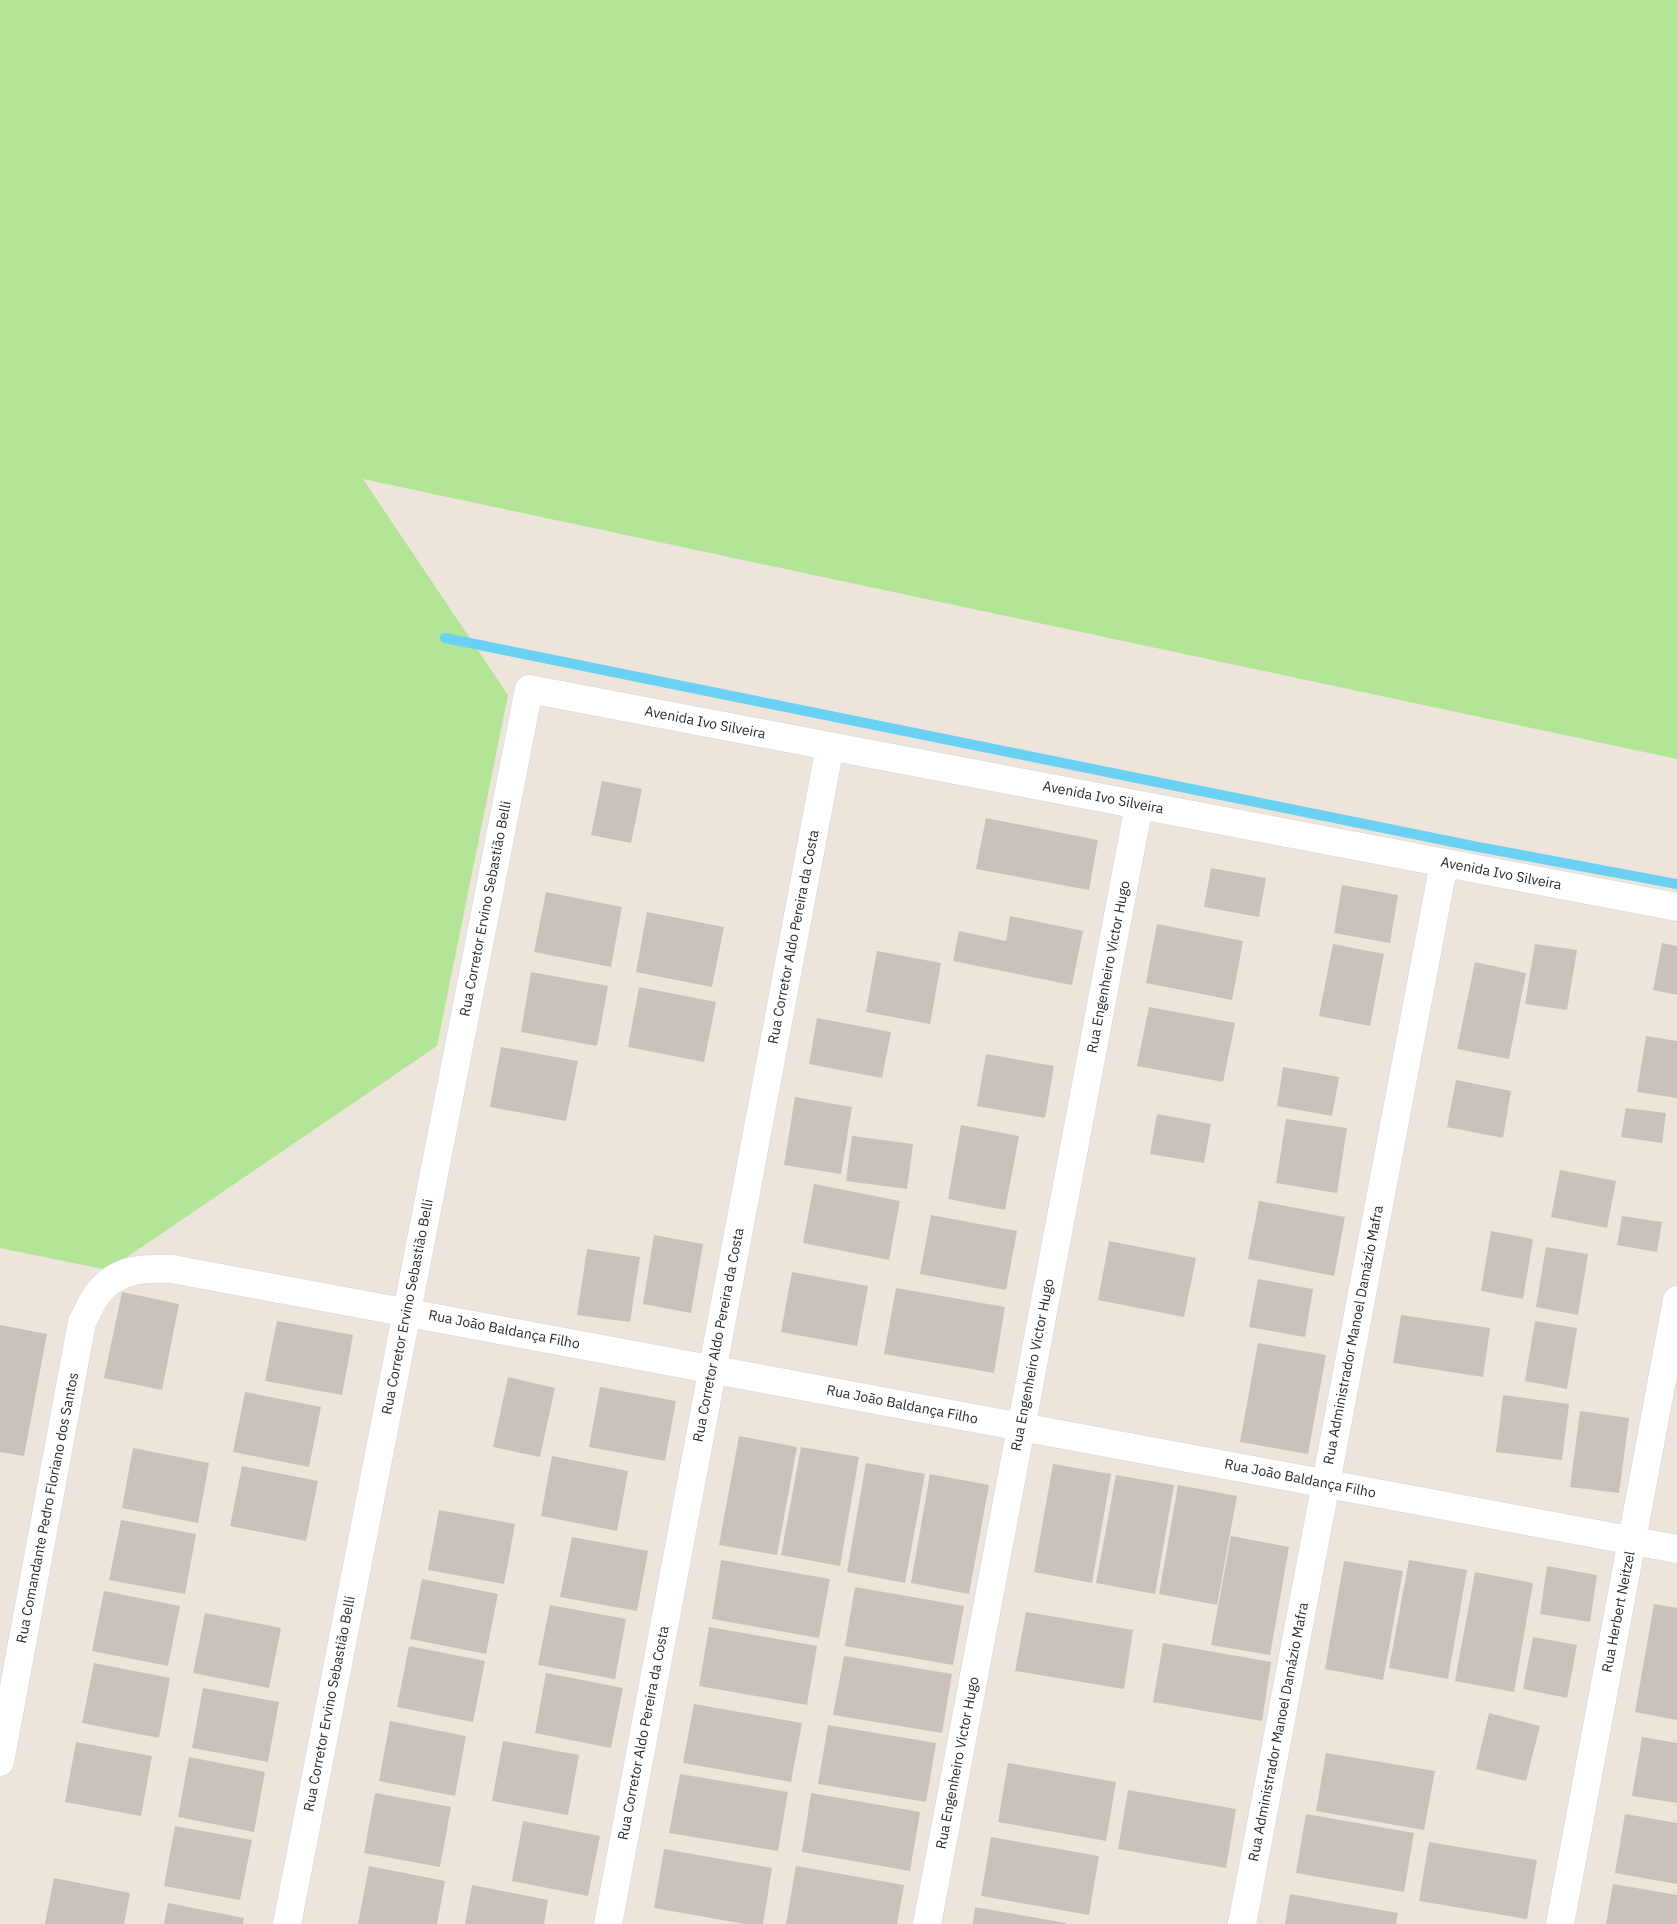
<!DOCTYPE html>
<html>
<head>
<meta charset="utf-8">
<style>
	body { margin:0 }
	canvas { display:block; background:#ede5db }
</style>
</head>
<body>
<canvas width="1677" height="1924"></canvas>
<script>
const context = document.querySelector('canvas').getContext('2d');
context.lineJoin = 'round';
function fillPath(path, color) {
  context.fillStyle = color;
  context.fill(path, 'evenodd');
}
function stroke(path, color, width, dash) {
  context.strokeStyle = color;
  context.lineWidth = width;
  context.lineCap = dash ? 'butt' : 'round';
  context.setLineDash(dash || []);
  context.stroke(path);
}
function write(font, color, halo, rows, align = 'center') {
  context.font = font + ' "IBM Plex Sans",sans-serif';
  context.lineWidth = 4;
  context.setLineDash([]);
  context.textBaseline = 'middle';
  context.strokeStyle = halo;
  context.fillStyle = color;
  for (const [text, x, y, turn = 0] of rows) {
    context.save();
    context.translate(x, y);
    context.rotate((+turn || 0) * Math.PI / 180);
    context.textAlign = isNaN(turn) ? turn : align;
    if (halo) context.strokeText(text, 0, 0);
    context.fillText(text, 0, 0);
    context.restore();
  }
}
const green = new Path2D(`
	M0,0H1677V759L363,479L508,695L437,1046L108,1270L0,1248Z`);
const stream = new Path2D(`
	M445,638L1473,846L1677,884`);
const building = new Path2D(`
	M602,781L642,789L631,843L591,835Z
	M986,818L1098,840L1089,890L976,869Z
	M1211,868L1266,878L1259,917L1204,907Z
	M1342,885L1398,895L1390,943L1334,933Z
	M546,892L622,907L611,967L534,952Z
	M647,912L724,927L712,987L636,972Z
	M1010,916L1083,931L1072,985L953,961L959,931L1006,941Z
	M1157,924L1243,941L1232,1000L1146,983Z
	M1662,943L1677,946V995L1653,990Z
	M1333,944L1384,954L1370,1026L1319,1016Z
	M1535,944L1577,950L1567,1010L1525,1004Z
	M877,951L941,963L930,1024L866,1012Z
	M1475,962L1526,973L1509,1059L1457,1049Z
	M531,972L608,986L597,1046L521,1032Z
	M639,987L716,1002L704,1062L628,1047Z
	M1149,1007L1235,1023L1223,1082L1137,1066Z
	M817,1018L891,1032L882,1078L809,1064Z
	M1646,1036L1677,1041V1098L1637,1092Z
	M501,1047L578,1061L566,1121L490,1107Z
	M986,1054L1054,1066L1045,1118L977,1106Z
	M1283,1067L1339,1077L1332,1116L1277,1106Z
	M1456,1080L1511,1091L1503,1138L1447,1127Z
	M795,1097L852,1107L841,1174L784,1165Z
	M1626,1108L1666,1113L1662,1143L1621,1137Z
	M1157,1114L1211,1124L1204,1163L1150,1154Z
	M1286,1119L1347,1128L1337,1193L1276,1183Z
	M961,1125L1019,1136L1005,1210L948,1199Z
	M852,1136L913,1144L907,1189L846,1181Z
	M1560,1170L1616,1181L1607,1228L1551,1217Z
	M814,1184L900,1201L889,1260L803,1243Z
	M1259,1201L1345,1217L1334,1276L1248,1259Z
	M931,1215L1017,1231L1006,1290L920,1274Z
	M1622,1216L1662,1222L1657,1252L1617,1245Z
	M1491,1231L1533,1239L1523,1299L1481,1291Z
	M654,1235L703,1244L691,1313L643,1304Z
	M1109,1241L1196,1258L1184,1317L1098,1300Z
	M1546,1247L1588,1254L1578,1315L1536,1307Z
	M587,1249L640,1257L630,1322L577,1315Z
	M792,1272L868,1286L857,1346L781,1332Z
	M1258,1279L1313,1289L1305,1337L1249,1327Z
	M896,1288L1005,1307L994,1373L884,1354Z
	M122,1292L179,1304L162,1390L104,1378Z
	M1401,1315L1490,1328L1483,1377L1393,1363Z
	M277,1321L353,1335L342,1395L265,1381Z
	M1535,1321L1577,1328L1567,1389L1525,1381Z
	M0,1325L47,1334L24,1456L0,1452Z
	M1258,1343L1326,1355L1308,1454L1240,1442Z
	M508,1377L555,1388L540,1457L493,1447Z
	M600,1387L676,1401L665,1461L589,1447Z
	M245,1392L321,1407L309,1467L233,1452Z
	M1503,1395L1569,1404L1562,1460L1496,1452Z
	M1580,1411L1629,1418L1619,1493L1570,1487Z
	M739,1436L797,1447L777,1555L719,1545Z
	M801,1447L859,1457L840,1566L781,1555Z
	M133,1448L209,1463L198,1523L122,1508Z
	M552,1456L628,1471L617,1531L541,1516Z
	M866,1463L925,1474L905,1583L847,1572Z
	M1053,1464L1111,1474L1092,1583L1034,1572Z
	M242,1466L318,1481L306,1541L230,1526Z
	M930,1474L989,1485L969,1594L911,1583Z
	M1116,1475L1174,1485L1155,1594L1096,1583Z
	M1178,1485L1237,1496L1217,1605L1159,1594Z
	M439,1510L515,1524L504,1584L428,1570Z
	M121,1520L196,1534L185,1594L109,1580Z
	M1231,1536L1289,1547L1270,1655L1211,1645Z
	M572,1537L648,1551L637,1611L560,1597Z
	M721,1560L830,1579L819,1638L712,1619Z
	M1409,1560L1467,1570L1448,1679L1389,1668Z
	M1344,1561L1403,1571L1383,1680L1325,1669Z
	M1547,1566L1597,1575L1590,1622L1540,1614Z
	M1475,1572L1533,1583L1514,1692L1455,1681Z
	M422,1579L498,1594L486,1654L410,1639Z
	M855,1587L964,1606L953,1665L845,1646Z
	M104,1591L180,1606L168,1666L92,1651Z
	M1654,1604L1677,1608V1720L1635,1712Z
	M550,1605L626,1619L615,1679L538,1665Z
	M1026,1612L1133,1630L1124,1689L1015,1671Z
	M205,1613L281,1628L269,1688L193,1673Z
	M709,1627L817,1646L807,1705L699,1686Z
	M1533,1637L1577,1645L1567,1698L1523,1689Z
	M1163,1643L1271,1662L1262,1721L1153,1702Z
	M409,1646L485,1661L473,1722L397,1707Z
	M844,1656L952,1674L942,1733L833,1715Z
	M94,1663L170,1678L159,1738L82,1723Z
	M546,1673L623,1688L611,1748L535,1733Z
	M203,1688L279,1702L268,1762L192,1748Z
	M694,1704L802,1723L791,1782L683,1763Z
	M1489,1713L1540,1726L1526,1781L1476,1769Z
	M390,1721L466,1736L455,1796L379,1781Z
	M828,1725L936,1743L926,1802L818,1784Z
	M1642,1737L1677,1743V1803L1632,1796Z
	M503,1741L579,1755L568,1815L492,1801Z
	M76,1742L152,1756L141,1816L65,1802Z
	M1326,1753L1435,1771L1424,1830L1316,1811Z
	M189,1757L265,1772L254,1832L178,1817Z
	M1008,1763L1116,1782L1106,1841L998,1822Z
	M680,1774L788,1792L778,1851L669,1833Z
	M1128,1790L1236,1809L1226,1868L1118,1849Z
	M375,1793L451,1807L440,1867L364,1853Z
	M811,1793L920,1812L910,1871L802,1852Z
	M1306,1814L1414,1833L1404,1892L1296,1873Z
	M1625,1814L1677,1823V1884L1615,1873Z
	M523,1821L600,1836L588,1896L512,1881Z
	M175,1826L252,1840L240,1900L164,1886Z
	M991,1837L1099,1856L1089,1915L981,1896Z
	M1429,1842L1537,1860L1527,1919L1419,1901Z
	M664,1849L772,1868L763,1924H745L654,1908Z
	M369,1866L445,1881L437,1924H358Z
	M796,1866L904,1885L897,1924H786Z
	M54,1878L130,1893L124,1924H45Z
	M1613,1884L1677,1895V1924H1606Z
	M472,1885L548,1900L544,1924H465Z
	M1290,1894L1398,1913L1396,1924H1285Z
	M168,1903L244,1918L243,1924H164Z
	M975,1907L1066,1923V1924H973Z`);
const minor = new Path2D(`
	M0,1762L82,1322C88,1312 92,1299 100,1291C119,1268 146,1268 172,1269L1677,1549
	M287,1924L529,689L1677,907
	M608,1924L830,746
	M927,1924L1139,805
	M1242,1924L1444,863
	M1560,1924L1677,1300`);
const streetNames = [
	["Avenida Ivo Silveira",705,723,11],
	["Avenida Ivo Silveira",1103,798,11],
	["Avenida Ivo Silveira",1501,874,11],
	["Rua Corretor Ervino Sebastião Belli",486,909,-79],
	["Rua Corretor Aldo Pereira da Costa",794,937,-79],
	["Rua Engenheiro Victor Hugo",1109,967,-79],
	["Rua Corretor Ervino Sebastião Belli",408,1307,-79],
	["Rua João Baldança Filho",504,1330,11],
	["Rua Corretor Aldo Pereira da Costa",719,1335,-79],
	["Rua Administrador Manoel Damázio Mafra",1354,1335,-79],
	["Rua Engenheiro Victor Hugo",1033,1365,-79],
	["Rua João Baldança Filho",902,1405,11],
	["Rua João Baldança Filho",1300,1479,11],
	["Rua Comandante Pedro Floriano dos Santos",48,1508,-79],
	["Rua Herbert Neitzel",1619,1612,-79],
	["Rua Corretor Ervino Sebastião Belli",330,1704,-79],
	["Rua Administrador Manoel Damázio Mafra",1279,1732,-79],
	["Rua Corretor Aldo Pereira da Costa",644,1733,-79],
	["Rua Engenheiro Victor Hugo",958,1763,-79]
];
fillPath(green, '#b2e596');
stroke(stream, '#6ad1f3', 10);
fillPath(building, '#c8c2bb');
stroke(minor, '#d0d4e3', 29);
stroke(minor, '#fff', 28);
write('14px', '#2a2a2a', '#fff', streetNames);
</script>
</body>
</html>
